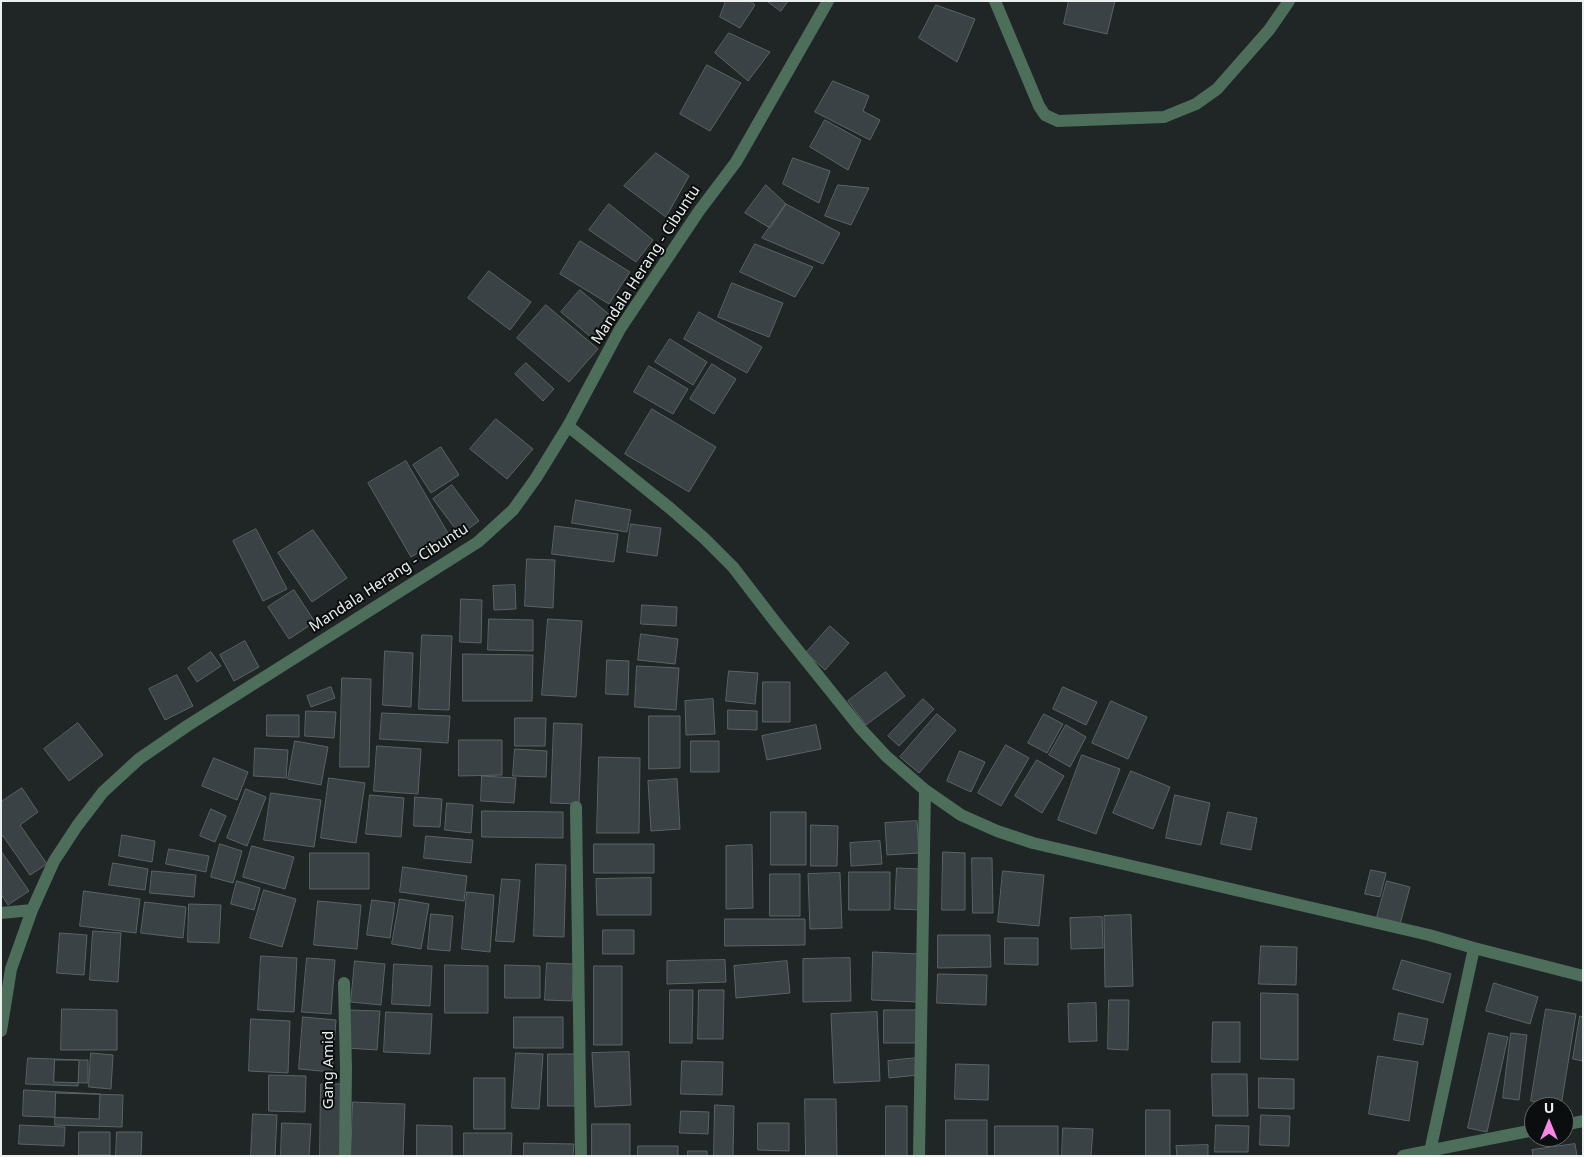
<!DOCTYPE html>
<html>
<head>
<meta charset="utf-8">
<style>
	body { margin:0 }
	#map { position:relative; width:1584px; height:1157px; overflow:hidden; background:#1f2625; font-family:"Noto Sans",sans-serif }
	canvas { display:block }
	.frame { position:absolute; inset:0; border:2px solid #ebf0ef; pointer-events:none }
	.north { position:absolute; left:1524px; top:1097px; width:50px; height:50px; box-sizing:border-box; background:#0b0e0e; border:1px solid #656868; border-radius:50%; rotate:0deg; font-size:14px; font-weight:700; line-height:20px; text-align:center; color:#ebf0ef }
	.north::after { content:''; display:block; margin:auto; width:18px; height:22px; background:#fa87e7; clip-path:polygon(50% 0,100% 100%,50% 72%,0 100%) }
</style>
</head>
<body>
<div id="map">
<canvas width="1584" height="1157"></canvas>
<div class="frame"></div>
<div class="north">U</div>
</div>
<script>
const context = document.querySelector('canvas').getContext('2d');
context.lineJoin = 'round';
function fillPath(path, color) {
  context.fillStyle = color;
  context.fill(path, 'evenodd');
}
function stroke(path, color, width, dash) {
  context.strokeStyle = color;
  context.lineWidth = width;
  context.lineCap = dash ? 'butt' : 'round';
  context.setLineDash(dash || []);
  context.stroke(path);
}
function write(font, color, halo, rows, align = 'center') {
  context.font = font + ' "Noto Sans",sans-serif';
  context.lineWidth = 4;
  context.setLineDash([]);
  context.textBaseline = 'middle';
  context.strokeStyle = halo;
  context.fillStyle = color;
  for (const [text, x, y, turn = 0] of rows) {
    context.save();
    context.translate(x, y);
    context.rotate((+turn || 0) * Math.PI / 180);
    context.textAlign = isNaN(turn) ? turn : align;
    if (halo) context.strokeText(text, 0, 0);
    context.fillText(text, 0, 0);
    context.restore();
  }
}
const building = new Path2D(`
	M726,1H750L755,5L740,28L720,17Z
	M767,1H788L781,11Z
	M1069,1H1115L1107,34L1064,24Z
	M936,5L975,19L957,62L919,38Z
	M729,33L770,52L748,81L715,53Z
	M707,65L741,83L710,131L680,114Z
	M833,81L869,96L863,111L880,120L870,140L815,112Z
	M825,120L861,140L848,170L810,147Z
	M656,153L689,176L666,217L624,186Z
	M793,158L830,171L819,203L783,184Z
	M766,185L786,204L770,228L745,213Z
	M838,185L869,188L851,225L825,216Z
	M609,204L653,240L636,262L589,230Z
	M786,204L840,233L823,264L762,238Z
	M580,241L630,272L609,304L560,274Z
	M755,244L813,267L795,297L740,272Z
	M489,271L531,302L510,330L468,298Z
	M732,283L783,303L769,337L718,317Z
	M580,290L611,316L592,338L561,312Z
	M546,305L598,349L569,382L517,338Z
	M699,312L762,347L747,373L684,339Z
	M670,339L707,362L693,385L655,362Z
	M526,363L554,389L543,401L515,374Z
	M712,364L736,379L714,414L690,399Z
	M649,366L688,389L673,414L634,392Z
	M652,409L716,447L689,492L625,454Z
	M496,419L533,449L507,479L470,449Z
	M441,447L459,475L431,493L413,465Z
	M406,461L449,535L411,557L368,483Z
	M452,485L479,521L460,535L433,499Z
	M576,500L631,510L627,532L572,523Z
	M631,524L661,528L657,556L627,552Z
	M555,526L618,534L614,562L552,554Z
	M256,529L287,589L263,601L233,541Z
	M313,530L347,578L312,602L278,553Z
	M527,559L555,560L553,608L525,606Z
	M515,585L516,609L494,610L493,586Z
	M294,590L315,622L289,639L268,607Z
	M461,599L482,600L481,643L460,642Z
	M642,605L677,607L676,626L641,624Z
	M489,619L533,620V651L488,650Z
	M548,619L582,621L576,697L542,695Z
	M830,626L849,643L825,670L806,653Z
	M641,634L678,639L675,664L638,660Z
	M422,635L452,636L449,710L419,709Z
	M245,641L259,667L234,681L220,655Z
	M385,651L413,653L411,707L383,705Z
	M211,652L221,666L197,682L188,668Z
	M463,654L533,655L532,701H463Z
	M607,660L629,661L628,695L606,694Z
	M637,666L679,668L676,710L635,707Z
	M729,671L758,673L755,704L726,701Z
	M886,672L905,696L866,725L848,701Z
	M177,675L193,706L165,720L149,689Z
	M342,678L371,679L369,767H340Z
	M763,682H790V722H763Z
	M331,687L335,698L311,707L307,696Z
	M1063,687L1097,702L1086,725L1053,709Z
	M713,699L715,734L686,735L685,701Z
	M923,699L934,709L899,746L888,736Z
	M1111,701L1147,717L1128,759L1092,743Z
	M728,710L757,711V730L728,729Z
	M306,711L336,712L334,738L305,736Z
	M382,713L450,716L448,743L380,739Z
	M937,714L956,730L919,773L900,757Z
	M1044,714L1063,724L1047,753L1028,743Z
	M267,715H299V737L267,736Z
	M649,716H680V768L649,769Z
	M515,718H546L545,746H515Z
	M78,723L103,755L69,781L44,749Z
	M554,723L582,724L579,804L551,803Z
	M816,725L821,749L767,760L762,736Z
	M1066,725L1086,737L1070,767L1049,755Z
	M459,740H502V775L459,776Z
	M295,741L328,747L321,785L288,779Z
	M691,741H719V772H691Z
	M1006,745L1029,758L1001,806L978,793Z
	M377,746L421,749L418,794L374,791Z
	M255,748L288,750L286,778L254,776Z
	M515,749L547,751L546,777L513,776Z
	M960,751L985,762L971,792L947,781Z
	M1082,755L1120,769L1096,834L1058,820Z
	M599,757L640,758L639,833H597Z
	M214,758L248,772L237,800L202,786Z
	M1037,760L1064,776L1042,813L1015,796Z
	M1131,771L1170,787L1153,829L1113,813Z
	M482,776L516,778L514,803L481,801Z
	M329,778L365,783L356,843L321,838Z
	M677,779L680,829L651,831L648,781Z
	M22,788L38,812L20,825L47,864L30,875L3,836L1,837V802Z
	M246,789L266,797L247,846L227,838Z
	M271,793L321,800L314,847L264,840Z
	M370,795L404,798L401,837L366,834Z
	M1175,795L1210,803L1201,845L1166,838Z
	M415,797L442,799L440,827L414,826Z
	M447,803L473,805L471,833L445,830Z
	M211,809L226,816L215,842L200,836Z
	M482,811L563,812V838L482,837Z
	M771,812H806V865H771Z
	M1228,812L1257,818L1251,850L1221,844Z
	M917,821L919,853L887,855L885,823Z
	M811,825L838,826L837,866H811Z
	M122,835L155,841L152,862L119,856Z
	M426,836L473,840L471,863L424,858Z
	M880,841L882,864L851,866L850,843Z
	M220,844L242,851L233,883L211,877Z
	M594,844H654V873H594Z
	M752,845L753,908L726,909V846Z
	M252,846L294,857L285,889L243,877Z
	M169,849L209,856L206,872L166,864Z
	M1,851L29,891L8,905L1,894Z
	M943,852L965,853V910H942Z
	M310,853H369V889H310Z
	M972,858H992L993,913H973Z
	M113,863L148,869L145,890L109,885Z
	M536,864L566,865L564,937L534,936Z
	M403,867L467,876L464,901L400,892Z
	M897,868L922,869L921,910L895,909Z
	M1371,870L1386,873L1380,897L1365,894Z
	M152,871L196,875L194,897L150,893Z
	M1003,871L1044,875L1039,926L998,922Z
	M849,872H890V910H849Z
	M840,873L842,928L810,929L808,874Z
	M770,874H800V916H770Z
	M651,878V915H597L596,879Z
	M502,879L520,880L514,942L496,941Z
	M237,881L260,888L254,910L231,904Z
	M1387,881L1410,887L1399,928L1376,921Z
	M264,890L296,899L282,947L250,938Z
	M84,891L140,899L136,933L80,926Z
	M467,892L494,895L490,952L462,949Z
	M400,899L429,904L421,949L392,944Z
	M372,900L395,903L390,938L367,935Z
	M318,901L361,905L357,949L314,945Z
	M145,902L186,907L183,938L141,933Z
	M189,904L221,905L219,943L188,942Z
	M431,914L453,916L450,951L428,949Z
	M1131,915L1133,986L1105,987L1104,916Z
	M1102,917L1103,948L1071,949L1070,918Z
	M725,919H805V945L725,946Z
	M603,930H634V954H603Z
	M93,931L121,933L118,982L90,980Z
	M60,933L87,935L84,975L57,973Z
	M938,935H990L991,967L938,968Z
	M1005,938H1038V965L1005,964Z
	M1261,946L1297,947L1296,985L1259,984Z
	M873,952L919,954L918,1002L872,1000Z
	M261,956L297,958L294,1012L258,1010Z
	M307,958L335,960L331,1014L302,1012Z
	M850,958L851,1001L803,1002V959Z
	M725,960L726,982L667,984V961Z
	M1402,960L1451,974L1443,1003L1393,989Z
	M355,961L385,964L381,1005L351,1002Z
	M787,961L790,993L736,998L734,966Z
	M547,963L574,964L572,1001L545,1000Z
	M394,964L432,966L430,1006L392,1004Z
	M445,965L488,966V1013H445Z
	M505,965L540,966V998H505Z
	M594,966H622V1045H594Z
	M938,974L987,975L986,1005L937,1003Z
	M1494,983L1538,997L1530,1024L1486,1011Z
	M670,990H693L692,1043H670Z
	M699,990H724L723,1039H698Z
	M1261,993L1298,994V1060L1261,1059Z
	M1109,1000H1129L1128,1050L1108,1049Z
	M1096,1003L1097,1041L1069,1042L1068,1004Z
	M62,1009L117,1010V1050H61Z
	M1546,1009L1576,1014L1561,1106L1531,1101Z
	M349,1010L380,1011L377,1050L347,1048Z
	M884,1010H919V1043H884Z
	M386,1012L432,1014L430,1054L384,1052Z
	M877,1012L880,1081L834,1083L831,1014Z
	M1399,1013L1428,1019L1423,1045L1394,1040Z
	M1580,1016L1583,1017V1061L1573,1059Z
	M303,1017L336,1020L332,1072L299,1069Z
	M514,1017H563V1048H514Z
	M251,1019L290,1021L288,1073L249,1071Z
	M1213,1022H1240V1062H1212Z
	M1489,1033L1508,1037L1487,1132L1468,1128Z
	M1511,1033L1527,1035L1519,1100L1503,1098Z
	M629,1052L631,1105L595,1107L592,1053Z
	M91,1053L113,1055L111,1089L89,1087Z
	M516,1053L543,1054L539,1109L512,1108Z
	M548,1054H577L578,1106H548Z
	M1378,1056L1418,1062L1409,1121L1369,1114Z
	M28,1058L79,1060L78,1086L26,1084Z
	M917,1058L918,1075L889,1078L888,1061Z
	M55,1060H88V1083L54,1082Z
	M682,1061L723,1062L722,1095L681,1094Z
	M956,1064L989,1065L988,1100L955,1099Z
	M1212,1074H1247L1248,1116H1213Z
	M269,1075L306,1076L305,1112L269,1111Z
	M474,1078H505V1129H474Z
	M1259,1078L1294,1079V1109L1259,1108Z
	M321,1084H344L343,1156H320Z
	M24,1090L100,1094L99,1119L23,1116Z
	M56,1093L123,1095L122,1127L55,1125Z
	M805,1099H836L837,1156H806Z
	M353,1102L405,1104L403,1156H351Z
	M715,1105L734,1106L733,1156H714Z
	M886,1106H907V1156H886Z
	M1146,1110H1170V1156H1146Z
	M681,1111L709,1112L708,1134L680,1133Z
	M253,1114L277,1115L275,1156H251Z
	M1261,1115L1290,1116L1289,1146L1260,1145Z
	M946,1120H987V1156H946Z
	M282,1123L311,1124L309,1156H281Z
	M758,1123H789V1151L758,1150Z
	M592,1124H630V1156H592Z
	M20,1125L65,1127L64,1146L19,1144Z
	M417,1125L452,1126V1156H417Z
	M1216,1125L1249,1126L1248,1152H1215Z
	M995,1126H1058V1156H995Z
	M1063,1128L1093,1129L1091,1156H1062Z
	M79,1132H110V1155H79Z
	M117,1132H142L141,1156H116Z
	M464,1133H512L511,1156H464Z
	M524,1143L574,1144L573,1156H524Z
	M1575,1144L1577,1156H1533L1532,1150Z
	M1208,1145V1156H1177L1176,1146Z
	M638,1146H678V1156H638Z
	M688,1151H707V1156H688Z`);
const minor = new Path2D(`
	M995,1L1039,106L1045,115L1058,121L1164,117L1196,104L1217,89L1269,30L1289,1
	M568,426L671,509L705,539L733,567L776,623L861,729L886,756L925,790L961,815L997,831L1033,843L1429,935L1474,948L1583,976
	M576,807L581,1156
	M1,913L32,910
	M344,983L346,1069L345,1156
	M1,1031L11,969L32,910L54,861L77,826L103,792L139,759L187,726L478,542L513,510L536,478L568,426L620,329L699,211L736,162L828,1
	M1564,1125L1583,1121
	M919,1156L925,790
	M1403,1156L1534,1130
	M1429,1156L1474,948`);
const streetNames = [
	["Mandala Herang - Cibuntu",646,265,-57],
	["Mandala Herang - Cibuntu",389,578,-33],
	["Gang Amid",329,1070,-90]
];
fillPath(building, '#3b4245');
stroke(building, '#5b6366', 1);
stroke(minor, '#4c6e5b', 12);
write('15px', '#ebf0ef', '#0b0e0e', streetNames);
</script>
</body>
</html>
